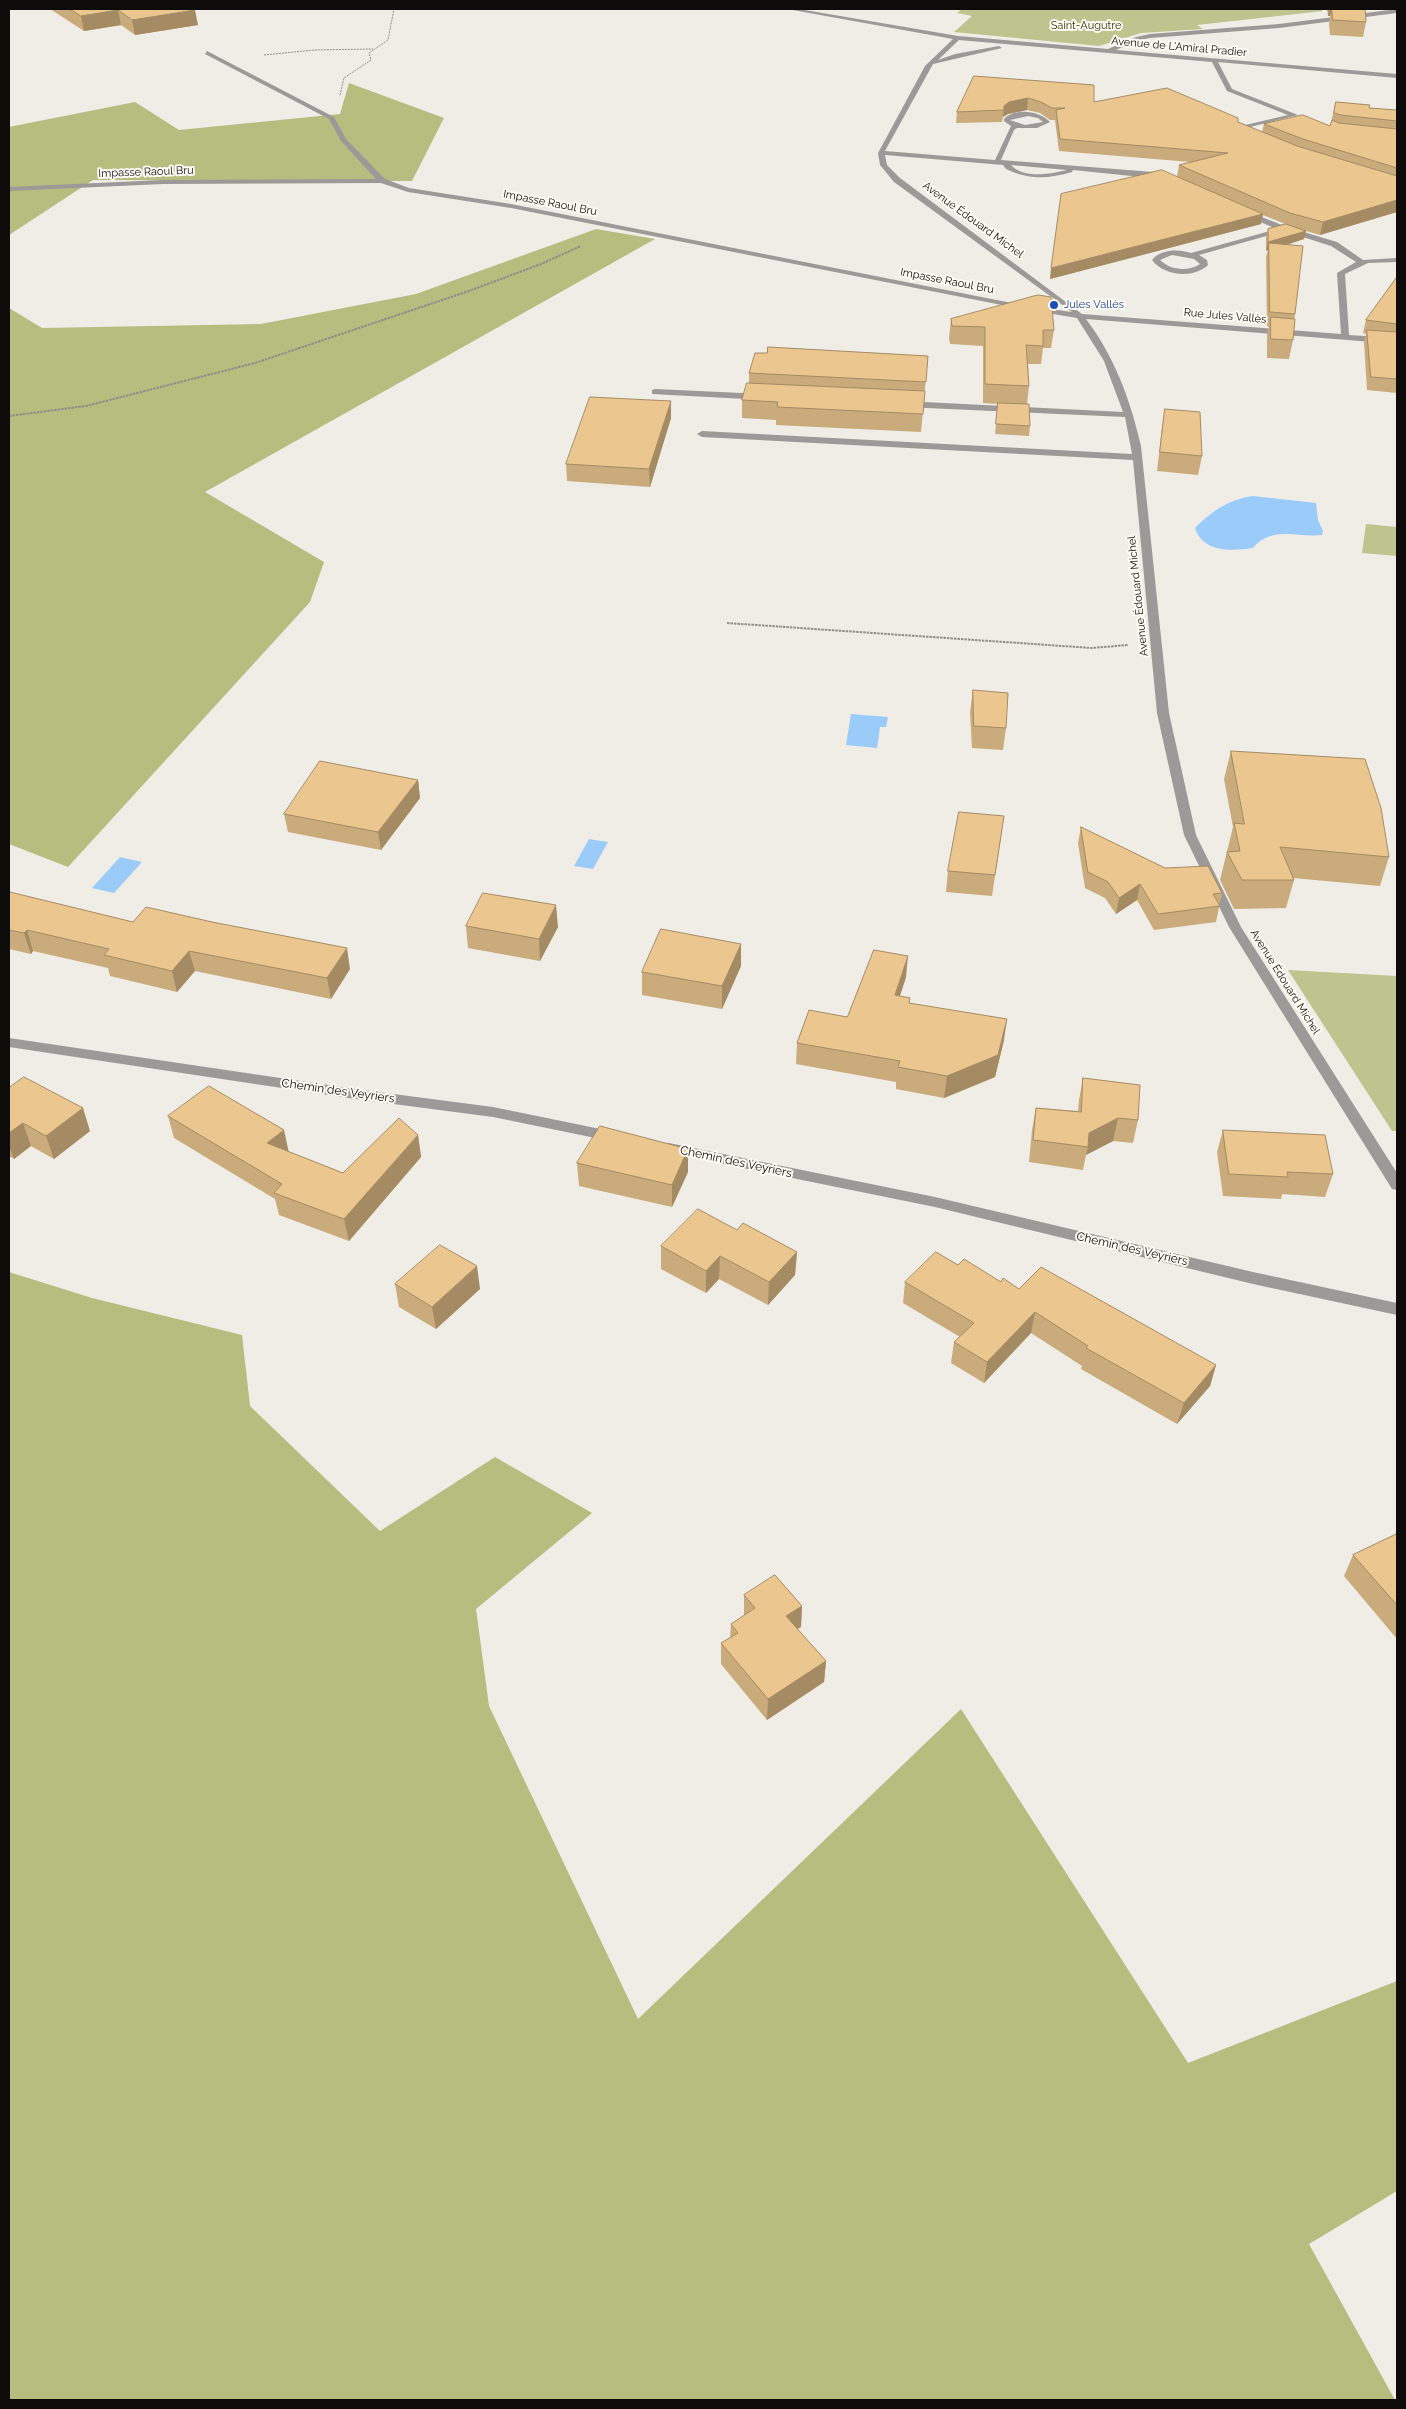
<!DOCTYPE html>
<html>
<head>
<meta charset="utf-8">
<style>
	body { margin:0 }
	#map { position:relative; width:1406px; height:2409px; overflow:hidden; background:#f0ede7; font-family:Raleway,sans-serif }
	canvas { display:block }
	.frame { position:absolute; inset:0; border:10px solid #0d0c0a; pointer-events:none }
</style>
</head>
<body>
<div id="map">
<canvas width="1406" height="2409"></canvas>
<div class="frame"></div>
</div>
<script>
const context = document.querySelector('canvas').getContext('2d');
context.lineJoin = 'round';
function fillPath(path, color) {
  context.fillStyle = color;
  context.fill(path, 'evenodd');
}
function stroke(path, color, width, dash) {
  context.strokeStyle = color;
  context.lineWidth = width;
  context.lineCap = dash ? 'butt' : 'round';
  context.setLineDash(dash || []);
  context.stroke(path);
}
function write(font, color, halo, rows, align = 'center') {
  context.font = font + ' Raleway,sans-serif';
  context.lineWidth = 4;
  context.setLineDash([]);
  context.textBaseline = 'middle';
  context.strokeStyle = halo;
  context.fillStyle = color;
  for (const [text, x, y, turn = 0] of rows) {
    context.save();
    context.translate(x, y);
    context.rotate((+turn || 0) * Math.PI / 180);
    context.textAlign = isNaN(turn) ? turn : align;
    if (halo) context.strokeText(text, 0, 0);
    context.fillText(text, 0, 0);
    context.restore();
  }
}
const green = new Path2D(`
	M962,9H1319L1323,11L1197,25L1203,29L1141,33L1099,46L954,32L972,16L957,13Z
	M1366,524L1397,527V556L1362,553Z
	M1288,970L1397,976V1131H1392Z`);
const forest = new Path2D(`
	M349,83L444,118L412,181L93,180L9,235V127L135,102L179,130L340,114Z
	M596,229L655,239L205,492L324,562L310,602L68,867L9,844V308L42,328L261,324L416,294Z
	M9,1272L92,1298L242,1335L250,1406L380,1531L495,1457L592,1513L476,1609L489,1706L638,2019L961,1709L1188,2063L1397,1981V2191L1309,2244L1395,2400H9Z`);
const water = new Path2D(`
	M1253,496L1316,503L1318,520L1323,531L1322,535C1297,538 1272,525 1253,548C1232,551 1203,553 1195,528C1212,511 1229,499 1253,496Z
	M851,714L888,717L886,727H880L877,748L846,745Z
	M589,839L608,842L593,869L574,866Z
	M120,857L142,862L114,893L92,888Z`);
const pathFar1 = new Path2D(`
	M264,55L314,50L373,49
	M340,95L344,78L371,60L369,53L388,40L394,9`);
const path = new Path2D(`
	M9,416L86,406L255,363L469,291L541,264L581,246
	M727,623L1092,648L1128,645`);
const minor = new Path2D(`
	M787,9H799L958,36L1108,49L1136,37L1150,34L1279,24L1397,9V13L1279,28L1150,38L1139,40L1116,50L1397,74V78L1218,62L1232,89L1298,115L1242,129L1250,135L1247,137L1237,132V127L1288,115L1227,91L1212,62L959,40L938,60L955,54L999,46L1002,48L933,64L885,151L995,160L1011,126L1004,121V119C1015,107 1040,111 1050,122L1037,128H1017L1014,130L1001,160L1153,172L1171,176V180L1073,170L1072,172C1048,179 1029,180 1006,169L1003,165L885,155L887,165L900,178L1082,314L1341,334L1337,273L1356,262L1331,246L1284,231L1199,255L1207,260L1208,265C1193,279 1164,276 1152,260C1161,249 1178,249 1191,253L1277,229L1241,214V210H1244L1287,227L1337,242L1363,260L1397,258V262L1368,263L1345,274L1349,335L1397,338V344L1086,319C1115,357 1131,402 1141,446L1169,713L1196,835L1241,927L1397,1173V1190L1392,1189L1229,927L1184,835L1157,713L1133,460L702,437L697,434L702,431L1132,454L1125,417L904,407L900,404L904,401L1123,412L1104,361L1077,318L1022,309L511,208L408,192L381,183L163,184L9,191V187L163,180L376,179L341,141L329,119L205,54L207,51L334,117L346,139L385,179L409,188L511,204L1022,305L1072,312L894,182L880,165L878,153L925,66L953,39ZM1028,116L1038,118L1043,122L1025,125L1010,120ZM1011,165L1067,170C1050,174 1024,179 1011,165ZM1172,255L1194,259L1200,264C1188,272 1170,270 1160,260Z
	M655,389L764,394L768,397L764,400L652,394V390Z
	M9,1038L355,1089L493,1107L615,1132L620,1133L622,1137L620,1141L615,1142L493,1117L355,1099L9,1047Z
	M669,1143L935,1197L1253,1272L1397,1303V1315L1253,1284L935,1207L664,1152L662,1148L664,1144Z`);
const wall = new Path2D(`
	M50,9H192L198,25L135,35L121,25L84,31Z
	M1327,9H1365L1366,22L1363,37L1330,35L1329,24L1330,16H1328Z
	M974,76L1094,102L1238,122L1262,132L1264,124L1330,126L1336,102L1369,108L1397,110V212L1320,235L1306,231L1304,239L1287,245L1295,314L1293,340L1289,359L1267,358V335L1269,327L1267,326L1266,257L1268,250L1266,251V238L1268,229L1285,224L1263,215L1261,224L1050,279L1177,177L1179,165L1190,162L1059,151L1055,120H1050L1040,113L1027,110L1008,114L1003,117L1002,122L956,123L957,112Z
	M1397,277V393L1367,390L1364,343L1366,334L1363,333L1366,320Z
	M951,319L1054,330L1051,348H1043L1041,364H1028L1029,386L1027,404L1030,426L1029,436L995,434L998,404L983,403V346L950,344L949,338Z
	M928,356L921,432L776,425V420L742,418V400L749,383V373Z
	M1165,409L1202,456L1198,475L1157,471L1162,428Z
	M671,418L650,487L567,481L566,464Z
	M973,690L1006,728L1003,750L972,748L970,712Z
	M1231,751L1389,857L1380,886L1293,878L1294,880L1286,908L1234,909L1220,880L1233,827L1224,779Z
	M418,780L420,798L381,850L288,832L284,814Z
	M1004,816L992,896L946,892L948,871Z
	M1081,827L1165,868L1222,893L1216,922L1154,930L1137,900L1116,914L1105,898L1085,888L1078,843Z
	M9,893L133,922L350,969L331,999L195,971L177,992L110,976L108,968L33,951L31,954L9,949Z
	M466,926L558,927L540,961L468,948Z
	M741,944V966L722,1009L642,995V972Z
	M906,977L900,996L909,1003L1004,1040L995,1077L944,1098L896,1089V1082L796,1064L797,1043L847,1017Z
	M1083,1078L1138,1120L1133,1143L1113,1141L1086,1155L1083,1170L1029,1162L1032,1130L1036,1108L1078,1111L1079,1100Z
	M9,1088L90,1131L54,1159L31,1146L14,1159L9,1156Z
	M168,1116L289,1152L343,1173L418,1135L421,1157L349,1241L279,1215L275,1199L174,1138Z
	M1223,1130L1333,1174L1325,1197L1282,1194L1281,1199L1223,1196L1217,1152Z
	M688,1149V1172L672,1207L579,1186L577,1163Z
	M737,1230L797,1252L795,1275L768,1305L719,1279L706,1293L661,1269V1246Z
	M958,1265L1216,1365L1210,1386L1177,1424L1081,1369L1082,1366L1031,1333L984,1383L951,1363L954,1342L960,1337L903,1303L905,1282Z
	M395,1284L480,1289L436,1329L399,1307Z
	M1397,1534V1639L1344,1576L1353,1555Z
	M744,1595L802,1606L801,1627L797,1629L826,1661L824,1682L767,1720L721,1664V1643L730,1638L731,1624L744,1616Z`);
const shadedWall = new Path2D(`
	M1329,9H1361H1332L1330,16H1328Z
	M118,10L121,25L84,31L81,16Z
	M195,10L198,25L135,35L132,20Z
	M1028,98L1027,110L1008,114L1003,117L1004,106L1009,102Z
	M1397,200V212L1320,235L1323,222Z
	M1263,214L1261,224L1050,279L1051,268Z
	M1306,231L1304,239L1269,250V243L1268,250L1266,251L1268,242Z
	M671,401V418L650,487L649,469Z
	M418,780L420,798L381,850L378,832Z
	M1140,884L1137,900L1116,914L1119,898Z
	M556,905L558,927L540,961L539,939Z
	M27,930L33,951L31,954L24,933Z
	M741,944V966L722,1009V986Z
	M347,948L350,969L331,999L327,978Z
	M189,951L195,971L177,992L172,971Z
	M908,956L906,977L893,1016L895,995Z
	M1007,1019L1004,1040L995,1077L944,1098L947,1076Z
	M83,1108L90,1131L54,1159L46,1136Z
	M1118,1118L1113,1141L1086,1155L1088,1147L1089,1133Z
	M23,1123L31,1146L14,1159L9,1146V1133Z
	M284,1130L289,1153L267,1143Z
	M418,1135L421,1157L349,1241L344,1219Z
	M688,1149V1172L672,1207V1185Z
	M797,1252L795,1275L768,1305L769,1282Z
	M720,1256L719,1279L706,1293V1271Z
	M477,1266L480,1289L436,1329L432,1307Z
	M1035,1312L1031,1333L984,1383L987,1362Z
	M1216,1365L1210,1386L1177,1424L1184,1403Z
	M802,1606L801,1627L784,1637L786,1616Z
	M826,1661L824,1682L767,1720L768,1699Z`);
const building = new Path2D(`
	M70,9H192L195,10L132,20L118,10L81,16Z
	M1332,9H1365L1366,22L1333,20Z
	M974,76L1094,85V102L1167,88L1238,118V122L1297,146L1397,176V200L1323,222L1290,213L1179,165L1228,153L1060,139L1056,110L1065,108H1052L1041,102L1028,98L1009,102L1004,106V110L957,112Z
	M1336,102L1370,105L1369,108L1397,110V121L1341,115L1334,113Z
	M1303,115L1330,126L1332,120L1339,123L1397,129V168L1303,139L1264,124Z
	M1162,170L1263,214L1051,268L1061,194Z
	M1286,224L1306,231L1268,242V229Z
	M1269,243L1303,246L1295,314L1270,312Z
	M1397,277V324L1366,320Z
	M1038,295L1051,297L1054,330H1043V346L1026,345L1029,386L985,384V327L952,326L951,319Z
	M1271,317L1295,319L1293,340L1271,339Z
	M1367,330L1397,332V379L1371,377Z
	M768,347L928,356L926,382L749,373L755,353H767Z
	M747,383L925,391L923,414L777,407L778,402L742,400Z
	M590,397L671,401L649,469L566,464Z
	M998,403L1029,404L1030,426L996,424Z
	M1165,409L1200,412L1202,456L1160,452Z
	M973,690L1008,693L1006,728L974,726Z
	M1231,751L1365,759L1381,808L1389,857L1280,847L1294,880H1242L1227,852L1240,851L1234,823L1244,824Z
	M320,761L418,780L378,832L284,814Z
	M959,812L1004,816L995,875L948,871Z
	M1081,827L1165,868L1208,866L1222,893L1213,894L1220,906L1158,914L1140,884L1119,898L1108,882L1088,872Z
	M10,892L133,922L146,907L212,922L347,948L327,978L189,951L172,971L104,955L109,949L27,930L24,933L9,930V893Z
	M483,893L556,905L539,939L466,926Z
	M661,929L741,944L722,986L642,972Z
	M874,950L908,956L895,995L910,998L909,1003L1007,1019L998,1055L947,1076L898,1067L900,1061L797,1043L809,1010L847,1017Z
	M24,1077L83,1108L46,1136L23,1123L9,1133V1088Z
	M1083,1078L1140,1085L1138,1120L1118,1118L1089,1133L1088,1147L1033,1140L1036,1108L1081,1112Z
	M209,1086L284,1130L267,1143L343,1173L399,1118L418,1135L344,1219L274,1193L282,1184L168,1116Z
	M600,1126L688,1149L672,1185L577,1163Z
	M1223,1130L1325,1135L1333,1174L1287,1172L1288,1177L1229,1174Z
	M698,1209L737,1230L743,1223L797,1252L769,1282L720,1256L706,1271L661,1246Z
	M440,1245L477,1266L432,1307L395,1284Z
	M936,1252L958,1265L964,1259L1001,1282L1003,1278L1019,1289L1041,1267L1216,1365L1184,1403L1086,1348L1088,1346L1035,1312L987,1362L954,1342L974,1323L905,1282Z
	M1397,1534V1605L1353,1555Z
	M775,1575L802,1606L786,1616L826,1661L768,1699L721,1643L738,1633L731,1624L755,1608L744,1595Z`);
const markers = [
	[1054,305,5,"#1a4fb4"]
];
const farParknames = [
	["Saint-Augutre",1086,26]
];
const farStreetnames = [
	["Avenue de L'Amiral Pradier",1179,47,5],
	["Impasse Raoul Bru",146,172,-2],
	["Impasse Raoul Bru",550,203,11],
	["Avenue Édouard Michel",973,220,36],
	["Impasse Raoul Bru",947,281,11],
	["Rue Jules Vallès",1225,316,5],
	["Avenue Édouard Michel",1138,596,-96],
	["Avenue Édouard Michel",1285,982,58]
];
const farTransitnames = [
	["Jules Vallès",1064,305]
];
const streetNames = [
	["Chemin des Veyriers",338,1091,8],
	["Chemin des Veyriers",736,1162,12],
	["Chemin des Veyriers",1132,1249,13]
];
fillPath(green, '#bdc48d');
fillPath(forest, '#b6bd7f');
fillPath(water, '#9acbf9');
stroke(pathFar1, '#8f8d88', 1, [2, 1]);
stroke(path, '#8f8d88', 2, [2.5, 1]);
fillPath(minor, '#9c9998');
fillPath(wall, '#caab7b');
fillPath(shadedWall, '#a48b64');
fillPath(building, '#ebc78f');
stroke(building, '#a48b64', 1);
for (const [x, y, r, color] of markers) {
  const dot = new Path2D();
  dot.arc(x, y, r, 0, 2 * Math.PI);
  context.fillStyle = color;
  context.fill(dot);
  stroke(dot, '#fefaf4', 2);
}
write('11px', '#343806', '#fefaf4', farParknames);
write('11px', '#0d0c0a', '#fefaf4', farStreetnames);
write('11px', '#164399', '#fefaf4', farTransitnames, 'left');
write('12px', '#0d0c0a', '#fefaf4', streetNames);
</script>
</body>
</html>
